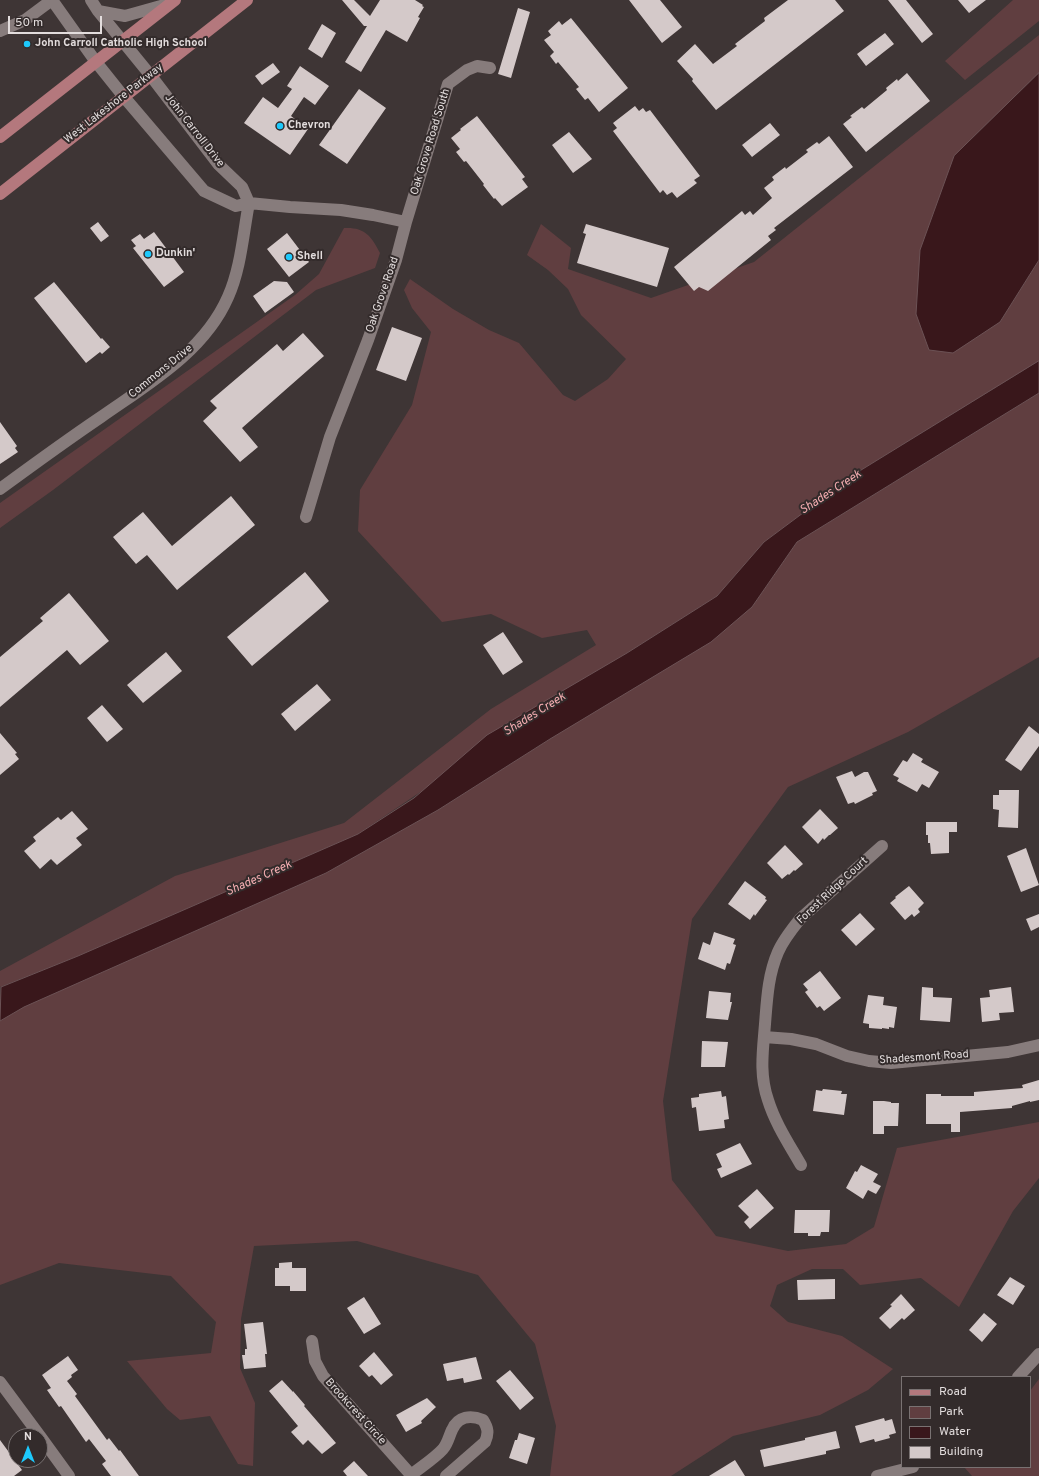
<!DOCTYPE html>
<html>
<head>
<meta charset="utf-8">
<style>
	body { margin:0 }
	#map { position:relative; width:1039px; height:1476px; overflow:hidden; background:#3e3535; font-family:Overpass,sans-serif }
	canvas { display:block }
	.legend { position:absolute; left:901px; top:1376px; width:130px; height:92px; box-sizing:border-box; background:#332b2b; border:1px solid #797272; margin:0; padding:5px 7px; list-style:none; font-size:12px; color:#e3dddd }
	.legend li { display:flex; align-items:center; gap:8px; height:20px }
	.legend b { width:20px; border:1px solid #797272 }
	.north { position:absolute; left:8px; top:1428px; width:40px; height:40px; box-sizing:border-box; background:#332b2b; border:1px solid #797272; border-radius:50%; rotate:0deg; font-size:11px; font-weight:700; line-height:16px; text-align:center; color:#e3dddd }
	.north::after { content:''; display:block; margin:auto; width:14px; height:18px; background:#1dc9fc; clip-path:polygon(50% 0,100% 100%,50% 72%,0 100%) }
	.scale { position:absolute; left:8px; top:16px; width:94px; height:18px; box-sizing:border-box; border:2px solid #e3dddd; border-top:0; padding-left:5px; font-size:12px; line-height:14px; white-space:nowrap; color:#e3dddd; -webkit-text-stroke:3px #332b2b; paint-order:stroke }
</style>
</head>
<body>
<div id="map">
<canvas width="1039" height="1476"></canvas>
<ul class="legend">
<li><b style="height:5px;background:#b4787d"></b>Road</li>
<li><b style="height:11px;background:#603e40"></b>Park</li>
<li><b style="height:11px;background:#39171b"></b>Water</li>
<li><b style="height:11px;background:#d4c9c9"></b>Building</li>
</ul>
<div class="north">N</div>
<div class="scale">50 m</div>
</div>
<script>
const context = document.querySelector('canvas').getContext('2d');
context.lineJoin = 'round';
function fillPath(path, color) {
  context.fillStyle = color;
  context.fill(path, 'evenodd');
}
function stroke(path, color, width, dash) {
  context.strokeStyle = color;
  context.lineWidth = width;
  context.lineCap = dash ? 'butt' : 'round';
  context.setLineDash(dash || []);
  context.stroke(path);
}
function write(font, color, halo, rows, align = 'center') {
  context.font = font + ' Overpass,sans-serif';
  context.lineWidth = 4;
  context.setLineDash([]);
  context.textBaseline = 'middle';
  context.strokeStyle = halo;
  context.fillStyle = color;
  for (const [text, x, y, turn = 0] of rows) {
    context.save();
    context.translate(x, y);
    context.rotate((+turn || 0) * Math.PI / 180);
    context.textAlign = isNaN(turn) ? turn : align;
    if (halo) context.strokeText(text, 0, 0);
    context.fillText(text, 0, 0);
    context.restore();
  }
}
const green = new Path2D(`
	M1013,0H1039V21L965,80L945,61Z
	M1039,35V73L954,156L1000,322L1039,260V361L858,472L764,542L717,596L627,653L358,834L78,956L0,987V971L175,876L344,823L491,709L596,645L587,630L542,638L491,614L442,622L358,531L360,490L412,405L431,332L412,308L404,290L410,279L453,309L489,330L519,343L563,395L575,401L608,379L626,359L581,315L568,289L548,270L527,255L541,224L571,248L568,269L651,298L754,262Z
	M344,228C364,227 371,235 380,253L375,268L316,290L53,490L0,528V503L295,295L319,274Z
	M1039,393V657L908,732L788,787L692,919L663,1101L672,1180L716,1236L788,1251L846,1244L874,1227L897,1148L1039,1122V1178L1013,1211L959,1307L921,1278L860,1285L843,1269H812L777,1285L770,1306L788,1322L842,1336L893,1369L868,1390L820,1415L733,1436L671,1476H550L556,1426L535,1344L478,1275L357,1241L254,1246L241,1319L240,1368L255,1403L253,1466L238,1464L210,1416L180,1420L167,1409L127,1361L211,1353L216,1322L171,1276L59,1263L0,1285V1021L23,1007L326,873L438,810L550,739L752,607L797,542Z
	M1039,1379V1476H972L964,1467H1030V1391Z`);
const water = new Path2D(`
	M1039,73V260L1000,322L953,353L929,350L916,314L920,250L954,156Z
	M1039,361V393L797,542L752,607L711,642L550,739L438,810L326,873L24,1007L0,1021L1,987L78,956L358,834L414,798L487,735L627,653L717,596L764,542L858,472Z`);
const building = new Path2D(`
	M342,0H354L370,16L380,0H415L423,5L422,6L424,7L418,17L420,18L407,42L386,30L361,72L345,62L367,26H364Z
	M629,0H660L682,27L662,43Z
	M788,0H835L844,11L716,110L692,81L693,79L677,61L695,44L713,64L737,46L735,44L765,21L764,18Z
	M888,0H906L933,34L922,43Z
	M958,0H986L969,13Z
	M518,8L530,12L511,78L498,74Z
	M571,18L628,88L599,112L588,98L585,100L576,89L579,87L558,62L556,64L550,56L554,52L544,40L551,35L548,31L559,21L562,25Z
	M322,24L336,33L322,58L308,49Z
	M885,33L894,44L866,66L857,54Z
	M273,63L280,72L262,85L255,76Z
	M300,66L329,86L315,105L304,97L291,116L308,129L290,155L244,123L263,97L278,108L292,89L287,86Z
	M907,73L930,101L866,152L843,124L852,117L850,116L862,107L864,109L887,90L886,88L897,79L898,81Z
	M359,89L386,108L347,164L319,145Z
	M635,106L639,111L643,108L646,112L650,110L700,176L694,180L697,183L677,198L672,192L667,195L663,190L660,193L613,131L617,128L613,123Z
	M477,116L525,177L522,179L528,187L502,206L495,198L494,199L483,185L484,184L466,161L464,162L456,152L460,149L451,138L461,130L460,129Z
	M770,123L780,135L752,157L742,145Z
	M569,132L592,159L573,173L552,145Z
	M829,136L853,167L774,228L776,230L768,236L771,240L708,291L699,287L694,291L674,267L742,211L745,215L750,211L753,215L772,198L764,188L774,180L772,177L785,167L786,169L808,152L806,150L817,142L819,144Z
	M98,222L109,236L101,242L90,228Z
	M586,224L669,248L657,287L577,263L586,234L583,233Z
	M154,232L184,272L164,287L133,248L136,246L131,240L140,234L144,239Z
	M287,233L309,262L289,277L267,249Z
	M274,281L287,282L294,292L265,313L253,296Z
	M54,282L101,339L102,338L110,347L102,354L100,352L86,363L34,298Z
	M392,327L422,338L406,381L376,370Z
	M303,333L324,356L242,428L258,447L240,462L203,421L217,408L210,401L277,344L283,351Z
	M0,422L17,446L15,448L18,452L0,464Z
	M231,496L255,525L177,590L147,555L136,564L113,537L143,512L172,546Z
	M305,572L329,601L252,666L227,637Z
	M69,593L109,641L80,665L67,650L0,707V657L43,621L40,618Z
	M503,632L523,662L503,675L483,645Z
	M166,652L182,671L143,703L127,685Z
	M317,684L331,700L295,731L281,714Z
	M102,705L123,729L107,742L87,718Z
	M1029,726L1039,734V746L1021,771L1005,760Z
	M0,733L17,753L15,754L19,759L0,775Z
	M913,753L923,759L921,762L939,772L929,788L922,784L917,792L897,781L899,778L893,775L903,760L907,762Z
	M852,771L855,777L864,772H868L877,791L872,793L873,795L855,804L854,802L848,804L836,777Z
	M999,790H1019L1018,828L998,827L999,810L993,809V795H999Z
	M820,809L838,828L830,835H829L824,840L823,838L818,844L802,827Z
	M72,811L88,829L76,838L82,845L57,865L51,859L40,869L24,851L36,841L33,837L58,817L61,820Z
	M926,822H957V832H949V853L931,854L930,843H928V835H926Z
	M785,845L803,864L795,871L794,870L789,875L788,874L782,879L767,863Z
	M1026,848L1039,885L1021,892L1007,856Z
	M745,881L766,897L765,899L767,900L755,916L754,914L750,920L728,904Z
	M909,886L924,903L918,909L920,912L914,917L912,914L905,920L890,903L896,898L895,897Z
	M860,913L875,929L856,946L841,930Z
	M1039,914V927L1031,931L1026,919Z
	M714,932L735,939L733,944L736,945L730,964L727,963L725,970L698,959L703,942L710,945Z
	M820,971L841,998L824,1011L820,1006L817,1008L805,992L808,990L803,984Z
	M922,987L933,988V997L952,998L950,1022L920,1020Z
	M1011,987L1014,1012L999,1013L1000,1020L982,1022L980,998L990,997L989,990Z
	M709,991L731,993L730,1002H732L728,1020L706,1018Z
	M868,995L884,997L883,1005L897,1007L894,1028L889,1027V1029L882,1028V1029L869,1028V1024L863,1023Z
	M702,1041L728,1042L725,1067H701Z
	M1039,1080V1100L1030,1102V1101L1012,1106V1108L960,1112V1132H951V1124H926V1094H941V1096H974V1092L1023,1088L1022,1085Z
	M823,1089L842,1091L841,1094H847L844,1115L813,1111L816,1090L822,1091Z
	M721,1091L722,1097L726,1096L728,1112L729,1119L724,1120L725,1128L699,1131L696,1107L692,1108L691,1098L699,1097V1094Z
	M873,1101H884L891,1102V1103H899L898,1126H884V1134H873Z
	M740,1143L752,1164L721,1178L717,1169L722,1167L716,1154Z
	M861,1165L878,1174L873,1182L881,1186L876,1194L868,1190L863,1199L846,1188L855,1171L857,1172Z
	M757,1189L774,1208L750,1229L744,1222L749,1217L738,1206Z
	M795,1210H830L829,1232H821L820,1236H808V1233H794Z
	M292,1262V1268H306V1291H290V1286H275V1268H279V1263Z
	M1010,1277L1025,1286L1013,1305L997,1295Z
	M835,1279V1299L798,1300L797,1280Z
	M901,1294L915,1310L904,1320L902,1318L890,1329L879,1318L892,1306L890,1305Z
	M364,1297L381,1324L364,1334L347,1308Z
	M984,1313L997,1324L982,1342L969,1330Z
	M263,1322L267,1354H265L266,1367L244,1369L242,1355H245V1349H247L244,1324Z
	M374,1352L393,1375L381,1385L372,1375L369,1377L359,1366Z
	M68,1356L78,1370L71,1375L72,1377L67,1381L77,1394L75,1396L107,1440L109,1438L119,1451L120,1450L139,1476H111L102,1464L106,1461L89,1439L86,1442L61,1406L59,1407L47,1390L51,1388L42,1375Z
	M476,1357L482,1379L464,1383L463,1378L447,1381L443,1364Z
	M510,1370L534,1398L520,1410L496,1381Z
	M282,1380L293,1392V1391L305,1405L304,1406L336,1443L322,1454L308,1440L303,1445L291,1432L298,1426L269,1391Z
	M427,1398L436,1407L421,1421L422,1423L406,1432L396,1415Z
	M884,1418L885,1421L892,1419L896,1433L889,1435L890,1438L875,1442L874,1439L860,1443L855,1426Z
	M836,1431L840,1448L826,1451V1454L764,1467L760,1450L805,1440V1438Z
	M519,1433L535,1438L527,1464L509,1458L515,1440H517Z
	M0,1440L22,1470L14,1476H0Z
	M735,1460L745,1476H709Z
	M354,1461L368,1476H347L343,1471Z`);
const minor = new Path2D(`
	M52,0L96,62L124,97L204,191L236,206L249,203L290,207L341,210L373,215L406,222
	M91,0L98,11L151,76L219,165L242,187L249,203
	M98,11L125,16L168,4
	M0,31L25,20L52,0
	M0,489C34,464 67,440 101,417C148,384 204,352 228,297C241,268 243,234 249,203
	M306,517L330,437L368,340L396,260L406,222L448,84L467,70L477,66L490,68
	M764,1037L791,1039L816,1044L847,1056L869,1061L891,1063L1008,1052L1039,1045
	M801,1165C789,1144 775,1123 768,1100C759,1074 763,1050 765,1024C767,999 768,975 778,952C783,940 792,929 800,919L882,846
	M312,1341L315,1361L323,1376L412,1476
	M1018,1377L1039,1354
	M0,1382L40,1436
	M40,1436L69,1476
	M411,1475C421,1467 435,1458 443,1449C448,1443 449,1436 452,1430C458,1416 471,1415 483,1420C488,1428 489,1433 485,1442L446,1476
	M877,1476L913,1467`);
const major = new Path2D(`
	M0,137L175,0
	M0,194L247,0`);
const markers = [
	[27,44,4,"#1dc9fc"],
	[280,126,4,"#1dc9fc"],
	[148,254,4,"#1dc9fc"],
	[289,257,4,"#1dc9fc"]
];
const poiNames = [
	["John Carroll Catholic High School",35,44],
	["Chevron",288,126],
	["Dunkin'",156,254],
	["Shell",297,257]
];
const streetNames = [
	["West Lakeshore Parkway",114,104,-38],
	["John Carroll Drive",194,131,52],
	["Oak Grove Road South",431,142,-73],
	["Oak Grove Road",383,295,-71],
	["Commons Drive",161,372,-39],
	["Forest Ridge Court",833,891,-43],
	["Shadesmont Road",924,1058,-4],
	["Brookcrest Circle",355,1412,48]
];
const waterNames = [
	["Shades Creek",831,493,-33],
	["Shades Creek",535,715,-32],
	["Shades Creek",259,879,-24]
];
fillPath(green, '#603e40');
fillPath(water, '#39171b');
stroke(water, '#6c5255', 1);
fillPath(building, '#d4c9c9');
stroke(minor, '#877c7c', 12);
stroke(major, '#b4787d', 12);
for (const [x, y, r, color] of markers) {
  const dot = new Path2D();
  dot.arc(x, y, r, 0, 2 * Math.PI);
  context.fillStyle = color;
  context.fill(dot);
  stroke(dot, '#332b2b', 1.5);
}
write('bold 11px', '#e3dddd', '#332b2b', poiNames, 'left');
write('11px', '#e3dddd', '#332b2b', streetNames);
write('italic 12px', '#f6aeb2', '#332b2b', waterNames);
</script>
</body>
</html>
